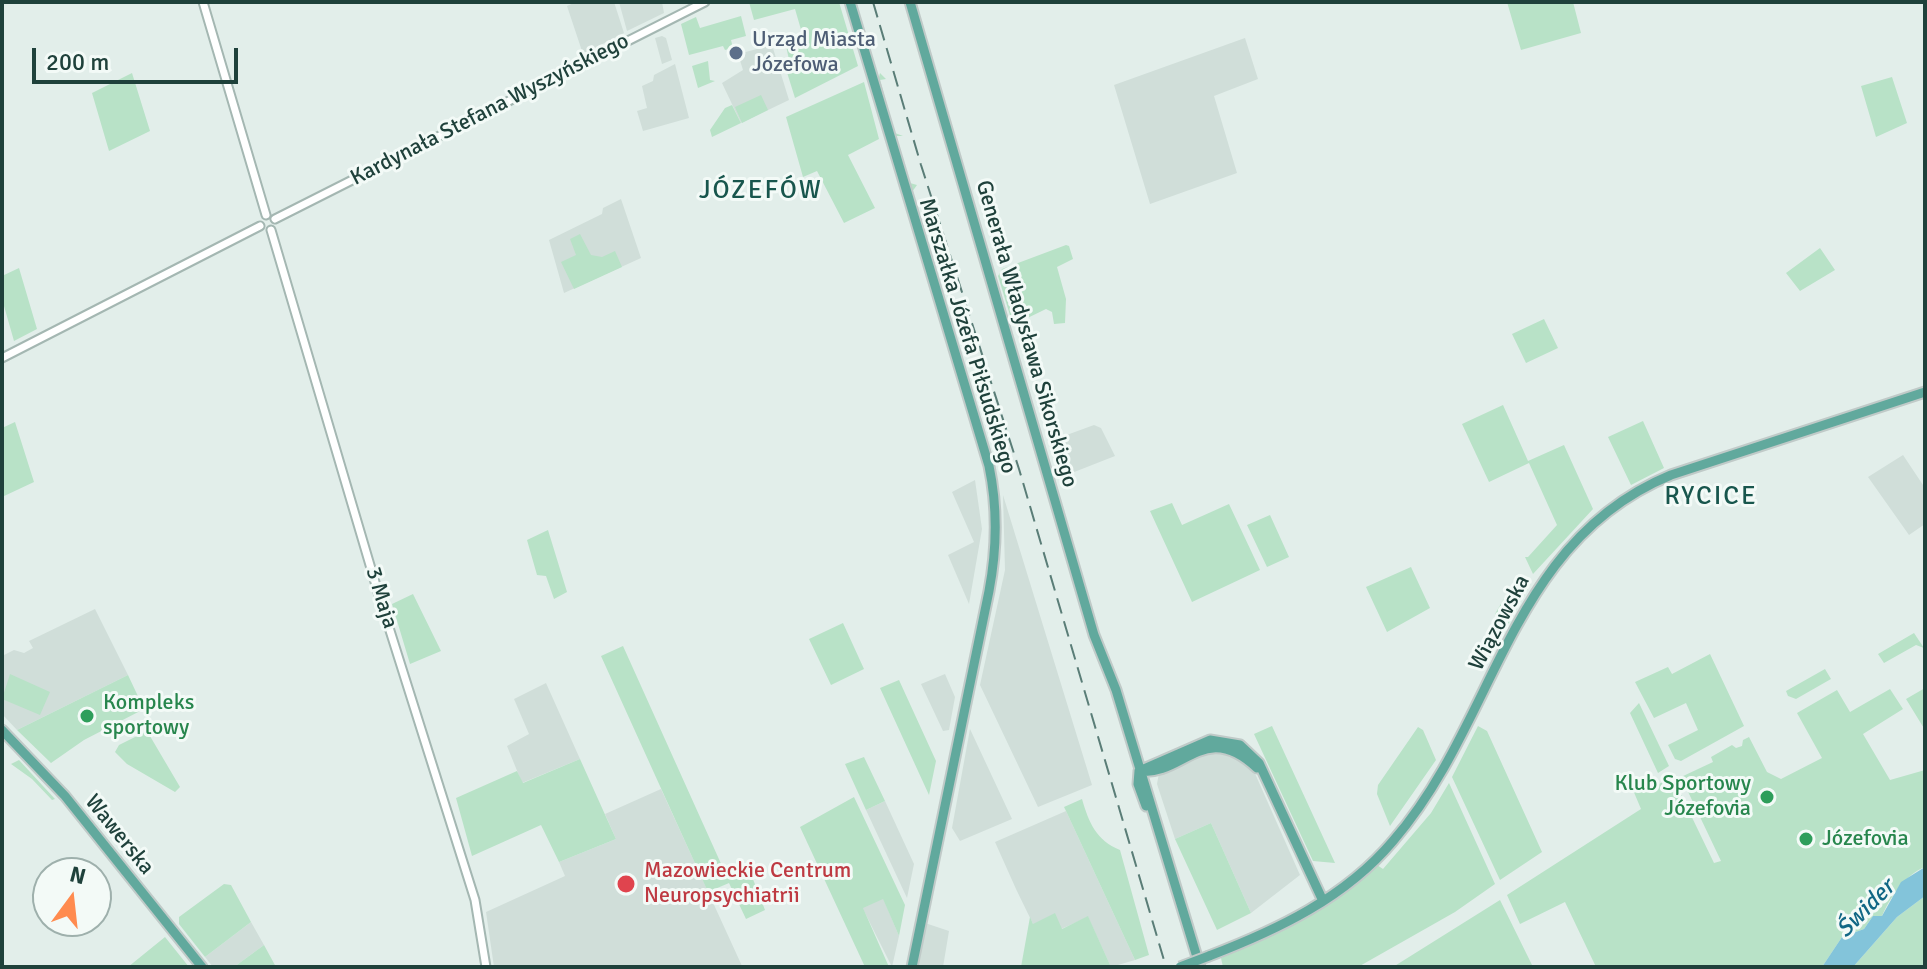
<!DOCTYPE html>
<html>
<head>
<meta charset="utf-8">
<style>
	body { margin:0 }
	#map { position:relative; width:1927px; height:969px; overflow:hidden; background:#e2eeea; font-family:Signika,sans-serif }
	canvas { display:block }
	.frame { position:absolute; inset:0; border:4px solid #1f413b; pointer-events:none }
	.north { position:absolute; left:32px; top:857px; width:80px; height:80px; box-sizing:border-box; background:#f3faf7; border:2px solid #9eb0ac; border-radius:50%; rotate:15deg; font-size:22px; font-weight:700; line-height:32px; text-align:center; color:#1f413b }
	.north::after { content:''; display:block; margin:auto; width:28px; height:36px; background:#ff8b4f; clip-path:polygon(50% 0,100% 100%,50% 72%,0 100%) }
	.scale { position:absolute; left:32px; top:48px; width:206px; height:36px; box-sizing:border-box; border:4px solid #1f413b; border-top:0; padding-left:10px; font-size:24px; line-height:28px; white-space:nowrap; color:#1f413b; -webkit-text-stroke:6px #f3faf7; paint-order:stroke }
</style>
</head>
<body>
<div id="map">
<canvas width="1927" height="969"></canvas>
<div class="frame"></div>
<div class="north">N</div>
<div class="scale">200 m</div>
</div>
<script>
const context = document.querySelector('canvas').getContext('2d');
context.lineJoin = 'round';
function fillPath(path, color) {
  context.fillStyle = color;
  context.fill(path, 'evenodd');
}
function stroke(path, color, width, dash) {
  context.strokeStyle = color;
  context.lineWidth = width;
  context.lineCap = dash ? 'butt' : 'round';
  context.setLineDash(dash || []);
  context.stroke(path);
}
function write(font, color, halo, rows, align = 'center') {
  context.font = font + ' Signika,sans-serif';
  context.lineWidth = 6;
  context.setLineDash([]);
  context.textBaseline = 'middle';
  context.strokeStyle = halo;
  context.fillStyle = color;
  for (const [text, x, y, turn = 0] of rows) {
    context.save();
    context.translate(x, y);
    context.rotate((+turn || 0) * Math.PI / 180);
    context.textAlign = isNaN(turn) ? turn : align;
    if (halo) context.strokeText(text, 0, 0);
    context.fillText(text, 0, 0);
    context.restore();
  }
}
const built = new Path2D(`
	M576,2H614L624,33L583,54L567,6Z
	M619,2H662L664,13L627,31Z
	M662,36L666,38L672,60L662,64L655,38Z
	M1245,38L1258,79L1214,96L1237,173L1150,204L1114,85Z
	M772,45L789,100L741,123L722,83L743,70L738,54Z
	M675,64L689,118L643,131L637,111L647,108L642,86L653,81L654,75Z
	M621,199L641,258L564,293L549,240L602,214L603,208Z
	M1094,425L1101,428L1115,456L1059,478L1050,447L1053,440Z
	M1903,455L1925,488V524L1909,535L1868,477Z
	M975,480L982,529L969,604L948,555L974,542L952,492Z
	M1003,495L1092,785L1038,807L980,685L1005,570Z
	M95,609L128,675L17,730L2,714V656L14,650L24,653L33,648L29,641Z
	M945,674L955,697L949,730L943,731L921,684Z
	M546,683L580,759L522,783L507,746L529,734L514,699Z
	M970,729L1012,819L960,841L952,828Z
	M1218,751L1232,754L1253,769L1300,875L1251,913L1211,823L1175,839L1157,784L1159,773L1199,753Z
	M661,789L742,966L494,967L486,912L565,876L559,862L616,839L605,814Z
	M885,801L914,864L907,898L866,810Z
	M1066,811L1135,960L1111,967L1088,917L1061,929L1033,924L1016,889L995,842Z
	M883,898L899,936L892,967L862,907Z
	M251,922L264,945L234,967H213L205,957Z
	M925,923L949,931L943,967H918Z`);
const green = new Path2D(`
	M749,2H839L858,66L795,98L785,66L790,64L786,46L804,40L795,9L754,20Z
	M1507,2H1573L1581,33L1521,50Z
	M741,16L746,36L731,40L733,48L725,50L723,46L689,55L681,24L696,17L700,28Z
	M708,61L710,80L715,81L698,88L692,66Z
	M132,73L150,131L109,151L92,93Z
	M880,73L886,79L880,80L895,133L903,136H896L910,183L917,185L912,192L878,81Z
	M1892,77L1907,123L1876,137L1861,86Z
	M864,82L879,139L848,155L875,208L844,223L817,171L803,177L786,117Z
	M761,95L768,110L742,123L735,107Z
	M732,105L741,123L712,137L710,130L725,108Z
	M580,234L591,255L602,257L615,251L622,267L574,289L561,262L576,255L570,239Z
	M1066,245L1069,246L1073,259L1057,267L1066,299L1065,323L1054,324L1052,312L1046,309L1013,325L998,276L1002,269Z
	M1820,248L1835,270L1800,291L1786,273Z
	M19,268L37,329L14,341L2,299V276Z
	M1544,319L1558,348L1526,363L1512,334Z
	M1503,405L1528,461L1564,445L1593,509L1533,574L1525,557H1528L1557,525L1529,463L1489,482L1462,424Z
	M1643,421L1664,468L1631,485L1608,437Z
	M15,422L34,482L2,497V428Z
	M1172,503L1182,525L1229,504L1260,570L1192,602L1150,511Z
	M1270,515L1289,557L1267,567L1247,525Z
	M548,530L567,592L554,599L546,576L537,575L527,540Z
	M1411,567L1430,608L1387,632L1366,587Z
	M1516,578L1531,583L1506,628L1495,614Z
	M413,594L441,651L410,664L392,604Z
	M843,623L864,669L831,685L809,639Z
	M1495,630L1500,639L1486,664L1478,649Z
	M1914,633L1924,648L1916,645L1884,663L1878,654Z
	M623,646L727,877L749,869L765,910L746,919L729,883L708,892L601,656Z
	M1710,654L1744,726L1681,761L1675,759L1668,745L1698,730L1686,703L1654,718L1635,682L1668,667L1672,674Z
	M1825,669L1831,679L1796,699L1788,696L1786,691Z
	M10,674L50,692L40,715L2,699Z
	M128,675L144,709L84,740L51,763L17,730Z
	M899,680L936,761L929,795L880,688Z
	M1925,688V730L1906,699Z
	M1890,689L1903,709L1863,734L1890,780L1925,770V867C1906,874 1890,897 1882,916H1873L1864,929L1842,937L1822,967H1596L1565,902L1520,924L1507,895L1641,809L1633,790L1638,787L1651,789L1672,776L1714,863L1721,861L1681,777L1713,762L1711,757L1732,745L1736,748L1742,746L1743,740L1749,737L1767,772L1781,779L1822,758L1797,713L1837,690L1850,712Z
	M1639,703L1669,766L1658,773L1630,713Z
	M1272,726L1335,863L1313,861L1254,734Z
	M1478,726L1487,731L1542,852L1500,880L1452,777Z
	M1418,727L1423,730L1436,760L1390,826L1377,794L1378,785Z
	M147,731L180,787L175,792L127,764L115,752L119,745Z
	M864,757L885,801L866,810L845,764Z
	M580,759L616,839L559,862L541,825L472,856L456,798L517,771L523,783Z
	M19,760L55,799L52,800L32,779L11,764Z
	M1449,783L1495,884L1455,912L1358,967H1223L1221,958C1279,934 1332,910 1377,865L1383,869L1431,813Z
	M854,797L905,905L899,936L883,899L863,908L889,967H865L800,827Z
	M1082,799C1089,823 1096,840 1120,850L1149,955L1135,960L1066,811L1064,807Z
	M1211,823L1251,913L1217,930L1175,839Z
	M224,884L231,885L251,922L205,957L179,924V917Z
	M1925,896V967H1853L1897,917Z
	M1500,900L1533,967H1393Z
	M1055,913L1062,929L1088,916L1111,967H1021L1030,917L1033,924Z
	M165,937L189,967H128Z
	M264,945L276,967H234Z`);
const water = new Path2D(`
	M1925,867V896L1897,917L1853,967H1822L1842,937L1864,929L1873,916H1882L1901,882Z`);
const minor = new Path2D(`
	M203,2L266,215
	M275,219L705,2
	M271,230L380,599L475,900L486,967
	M2,358L260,226`);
const major = new Path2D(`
	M850,2L989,466C998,509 997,549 989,591L912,967
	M910,2L1094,635L1116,690L1200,967
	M2,730L65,796L202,967
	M1139,771L1210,740L1240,745L1259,763L1323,901
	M1139,771C1183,777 1204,718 1257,768
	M1139,771L1138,784L1146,806
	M1209,956C1277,930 1345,898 1393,841C1498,720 1508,542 1671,475L1925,392`);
const rail = new Path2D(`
	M873,2L921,165L1019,469L1166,967`);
const majorBridge = new Path2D(`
	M1180,967L1209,956`);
const markers = [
	[736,53,8,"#5c6f8a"],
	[87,716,8,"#2e9e5b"],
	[1767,797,8,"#2e9e5b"],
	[1806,839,8,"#2e9e5b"],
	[626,884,10,"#e0444e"]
];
const serviceNames = [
	["Urząd Miasta",752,40],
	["Józefowa",752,65]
];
const streetNames = [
	["Kardynała Stefana Wyszyńskiego",490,110,-27],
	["Generała Władysława Sikorskiego",1026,334,74],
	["Marszałka Józefa Piłsudskiego",967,336,73],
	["3 Maja",381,598,73],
	["Wiązowska",1500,623,-62],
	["Wawerska",119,835,51]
];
const leisureNames = [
	["Kompleks",103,703],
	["sportowy",103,728],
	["Klub Sportowy",1751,784,"right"],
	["Józefovia",1751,809,"right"],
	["Józefovia",1822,839]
];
const healthNames = [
	["Mazowieckie Centrum",644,871],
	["Neuropsychiatrii",644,896]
];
const waterNames = [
	["Świder",1866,909,-45]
];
const quarterNames = [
	["JÓZEFÓW",761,191],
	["RYCICE",1711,497]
];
fillPath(built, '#d0ded9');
fillPath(green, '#b8e2c7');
fillPath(water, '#83c4da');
stroke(minor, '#a4b7b2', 11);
stroke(major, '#c0cac8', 13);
stroke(minor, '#fff', 7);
stroke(major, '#61a99d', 9);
stroke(rail, '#5a7d77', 2, [16, 8]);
stroke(majorBridge, '#c0cac8', 13, []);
stroke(majorBridge, '#61a99d', 9);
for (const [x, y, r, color] of markers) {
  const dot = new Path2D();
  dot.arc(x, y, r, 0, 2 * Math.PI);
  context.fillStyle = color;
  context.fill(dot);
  stroke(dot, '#f3faf7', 3);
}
write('22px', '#4e5e75', '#f3faf7', serviceNames, 'left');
write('22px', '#1f413b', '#f3faf7', streetNames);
write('22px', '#27864d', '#f3faf7', leisureNames, 'left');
write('22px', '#be3a42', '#f3faf7', healthNames, 'left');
write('italic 24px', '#116785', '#f3faf7', waterNames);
context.letterSpacing = '2px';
write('26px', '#18564d', '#f3faf7', quarterNames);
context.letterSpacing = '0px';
</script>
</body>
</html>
